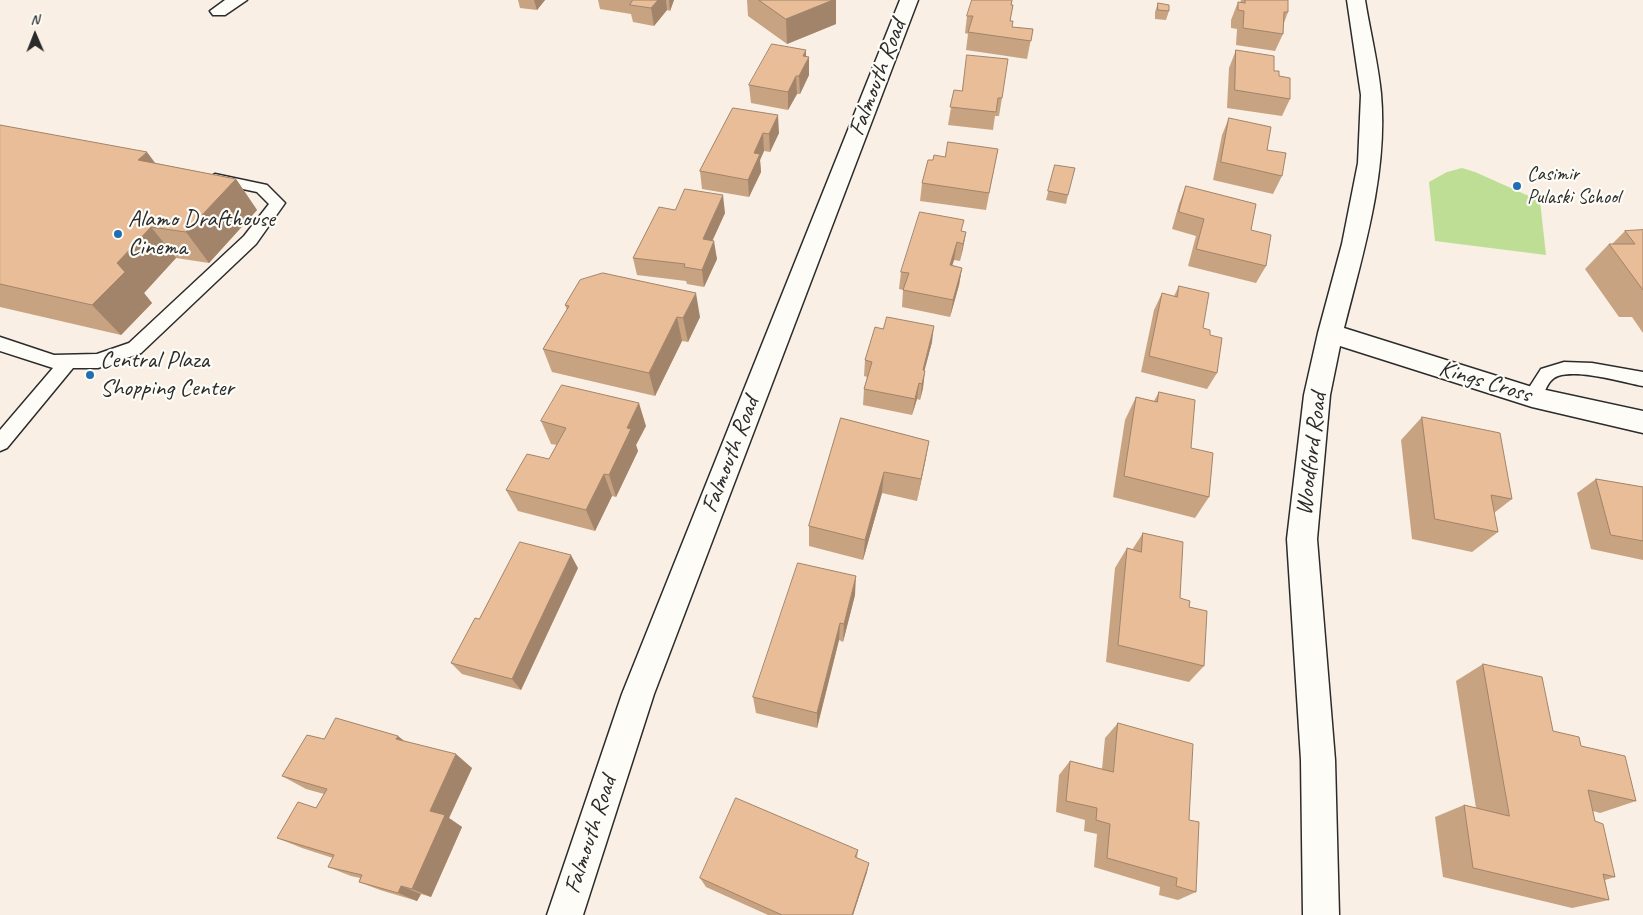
<!DOCTYPE html>
<html>
<head>
<meta charset="utf-8">
<style>
	body { margin:0 }
	#map { position:relative; width:1643px; height:915px; overflow:hidden; background:#f9efe4; font-family:Caveat,sans-serif }
	canvas { display:block }
	.north { position:absolute; left:10px; top:10px; width:50px; height:50px; -webkit-text-stroke:4px #fdfcf7; paint-order:stroke; rotate:359deg; font-size:14px; font-weight:700; line-height:20px; text-align:center; color:#2b2b2b }
	.north::after { content:''; display:block; margin:auto; width:18px; height:22px; background:#2b2b2b; clip-path:polygon(50% 0,100% 100%,50% 72%,0 100%) }
</style>
</head>
<body>
<div id="map">
<canvas width="1643" height="915"></canvas>
<div class="north">N</div>
</div>
<script>
const context = document.querySelector('canvas').getContext('2d');
context.lineJoin = 'round';
function fillPath(path, color) {
  context.fillStyle = color;
  context.fill(path, 'evenodd');
}
function stroke(path, color, width, dash) {
  context.strokeStyle = color;
  context.lineWidth = width;
  context.lineCap = dash ? 'butt' : 'round';
  context.setLineDash(dash || []);
  context.stroke(path);
}
function write(font, color, halo, rows, align = 'center') {
  context.font = font + ' Caveat,sans-serif';
  context.lineWidth = 4.5;
  context.setLineDash([]);
  context.textBaseline = 'middle';
  context.strokeStyle = halo;
  context.fillStyle = color;
  for (const [text, x, y, turn = 0] of rows) {
    context.save();
    context.translate(x, y);
    context.rotate((+turn || 0) * Math.PI / 180);
    context.textAlign = isNaN(turn) ? turn : align;
    if (halo) context.strokeText(text, 0, 0);
    context.fillText(text, 0, 0);
    context.restore();
  }
}
const green = new Path2D(`
	M1462,168L1475,172L1540,201L1546,255L1435,241L1429,182L1447,172Z`);
const lane = new Path2D(`
	M215,174L267,185L285,203L256,244L141,353L98,368H73L7,448L0,451V430L53,368L0,351V337L54,355L97,354L129,343L244,236L269,204L257,192L210,182L208,179Z
	M1564,362L1592,363L1643,372V386C1621,382 1580,369 1558,376C1542,381 1546,409 1526,402L1523,397L1541,369Z`);
const street = new Path2D(`
	M225,0H247L225,15H213L210,11Z
	M900,0H918L654,694L583,915H547L622,694Z
	M1347,0H1365C1370,31 1378,63 1381,94C1388,173 1363,253 1344,328L1532,387L1643,411V433L1532,407L1340,346L1330,395L1317,539L1335,760L1339,915H1303L1301,760L1287,539L1304,395L1318,333L1342,244L1358,163L1361,95Z`);
const wall = new Path2D(`
	M518,0H545L537,10L520,8Z
	M598,0H674L670,11L667,10L654,26L633,22L631,14L600,9Z
	M747,0H836V24L787,44L748,16Z
	M1241,0H1288V12L1284,23L1283,34L1275,51L1236,45L1237,29L1231,28V20L1238,2L1240,3Z
	M1158,3L1169,11L1166,20L1155,19V12Z
	M1011,5H1013L1010,21L1012,27L1033,29L1027,59L966,50L968,34L965,33L967,16Z
	M1236,50L1274,71L1279,76L1290,99L1282,116L1227,108L1229,68Z
	M806,57L809,75L800,94H797L788,110L751,103L749,85Z
	M954,90L1002,98L999,116H995L993,130L948,125Z
	M733,108L779,133L770,152L764,151L760,160L761,172L749,197L702,189L700,171Z
	M1229,118L1267,150L1282,176L1273,194L1213,180L1222,135Z
	M0,125L155,163L236,179L257,210L209,263L176,258L144,293L152,303L121,335L0,307Z
	M998,149L986,210L920,201L922,183L933,160L945,157Z
	M1055,165L1068,195L1066,204L1046,200Z
	M1186,186L1251,230L1266,266L1256,283L1188,266L1196,236L1172,229L1179,204Z
	M675,210L725,213L712,241L717,259L704,287L687,284L686,281L637,275L633,258Z
	M1643,230V333L1632,317H1619L1585,269L1609,244H1612L1625,231Z
	M962,232H966L960,261L954,260L952,265L962,268L959,285L950,317L902,307L903,290L899,289L901,272Z
	M1179,286L1203,328L1217,373L1207,389L1141,372L1154,310L1162,293L1174,296Z
	M565,305L700,317L688,342L682,341L655,396L552,372L543,349L567,310Z
	M932,342L924,371L923,388L920,400L917,399L912,415L863,405L864,389L867,377L864,376L865,360Z
	M1159,392L1191,448L1209,497L1195,518L1113,497L1125,420L1136,397L1154,401Z
	M1422,417L1512,499L1494,513L1498,532L1472,552L1412,539L1401,440Z
	M841,418L929,441L917,501L882,493L863,560L809,546V526Z
	M541,421L646,426L636,445L638,451L616,497L612,496L595,531L518,511L506,490L549,459L557,445L551,444Z
	M1596,479L1643,487V560L1591,549L1577,493Z
	M1143,533L1180,598L1189,607L1204,666L1189,682L1106,662L1115,568L1127,548L1132,550Z
	M578,568L521,690L462,674L451,663Z
	M855,595L843,642L839,640L817,728L756,713L753,697Z
	M1483,664L1553,731L1581,746L1636,801L1600,813L1593,811L1595,821L1615,877L1605,880L1609,900L1572,908L1443,877L1435,817L1464,805L1476,808L1456,681Z
	M1118,723L1189,820L1196,892L1178,900L1159,895L1160,887L1094,867L1097,834L1084,831L1085,820L1056,812L1059,775L1070,761L1102,769L1105,738Z
	M324,739L405,741L472,768L449,818L462,827L431,897L421,894L417,901L380,890L359,882L360,878L351,876L328,867L333,858L302,848L277,838L316,808L324,794L306,789L282,776Z
	M858,850L857,858L867,872L853,915H768L706,887L700,878Z`);
const shadedWall = new Path2D(`
	M534,0H545L537,10Z
	M658,0H666L667,10L654,26L651,8Z
	M669,0H674L670,11Z
	M833,0H836V24L787,44L786,19Z
	M806,50V63L809,57V75L800,94L799,76L803,56Z
	M796,76L797,94L788,110V92Z
	M778,115L779,133L770,152L769,134Z
	M763,133L764,151L760,160L761,172L749,197L748,180L754,153Z
	M147,152L170,183L138,160Z
	M236,179L257,210L209,263L186,232Z
	M723,195L725,213L705,257L703,239Z
	M151,227L176,258L144,293L152,303L121,335L92,305L117,263Z
	M966,232L963,249L960,261L963,244Z
	M714,241L717,259L704,287L702,270Z
	M957,242L954,260L947,282L950,265Z
	M962,268L959,285L950,317L953,300Z
	M696,293L700,317L688,342L683,318Z
	M677,317L682,341L655,396L649,373Z
	M934,326L932,342L921,384L923,370Z
	M925,371L923,388L920,400L922,384Z
	M919,383L917,399L912,415L915,399Z
	M639,403L646,426L636,445L638,451L616,497L609,475L627,428Z
	M929,441L925,463L917,501L921,479Z
	M884,472L882,493L863,560L865,540Z
	M604,474L612,496L595,531L586,510Z
	M571,555L578,568L521,690L512,679Z
	M856,576L855,595L843,642L844,624Z
	M840,623L839,640L817,728V713Z
	M398,736L416,750L396,739Z
	M456,754L472,768L449,818L462,827L431,897L412,889L430,811Z
	M869,863L867,872L853,915H852Z
	M401,886L421,894L417,901L398,893Z`);
const building = new Path2D(`
	M633,0H658L651,8L630,5Z
	M759,0H833L786,19Z
	M972,0H1012L1011,5H1013L1010,21H1013L1012,27L1033,29L1031,41L968,32L973,16H967Z
	M1245,0H1288V12H1284L1283,34L1243,28L1244,11L1238,10V2L1245,3Z
	M1158,3L1169,5V11L1158,10Z
	M772,44L806,50L803,56L809,57L799,76H796L788,92L749,85Z
	M1236,50L1274,56V71H1279V76L1290,78V99L1235,90Z
	M967,55L1008,59L1002,98H998L996,112L950,107L954,90L962,91Z
	M733,108L778,115L769,134L763,133L754,153L760,154L748,180L700,171Z
	M1229,118L1271,127L1267,150L1286,153L1282,176L1221,162Z
	M0,125L147,152L138,160L236,179L186,232L151,227L117,263L125,272L92,305L0,284Z
	M948,142L998,149L989,193L922,183L928,160H933L934,155L945,157Z
	M1055,165L1075,168L1068,195L1048,191Z
	M1186,186L1256,204L1251,230L1271,235L1266,266L1196,249L1204,219L1179,212Z
	M685,189L723,195L703,239L714,241L702,270L684,267L685,264L633,258L659,207L675,210Z
	M920,212L964,220L961,231L966,232L963,244L957,242L950,265L962,268L953,300L903,290L909,273L901,272Z
	M1643,230V290L1609,244H1635L1625,231Z
	M603,273L696,293L683,318L677,317L649,373L543,349L569,306L565,305L580,280Z
	M1179,286L1209,293L1203,328L1210,330V335L1222,338L1217,373L1149,356L1162,293L1177,297Z
	M887,317L934,326L923,370L925,371L922,384L919,383L915,399L864,389L872,362L865,360L875,327L883,329Z
	M562,385L639,403L627,428L631,429L609,475L604,474L586,510L506,490L527,454L549,459L566,428L541,421Z
	M1159,392L1195,400L1191,448L1213,453L1209,497L1124,476L1136,397L1157,402Z
	M1422,417L1500,433L1512,499L1491,495L1498,532L1435,519Z
	M841,418L929,441L921,479L884,472L865,540L809,526Z
	M1596,479L1643,487V541L1611,535Z
	M1143,533L1183,542L1180,598L1190,601L1189,607L1207,611L1204,666L1118,645L1127,548L1141,552Z
	M520,542L571,555L512,679L451,663L475,618L479,619Z
	M798,563L856,576L844,624L840,623L817,713L753,697Z
	M1483,664L1542,677L1553,731L1579,737L1581,746L1625,756L1636,801L1588,790L1595,821L1603,824L1615,877L1603,874L1609,900L1473,868L1464,805L1509,816Z
	M336,718L398,736L396,739L456,754L430,811L445,815L412,889L401,886L398,893L359,882L362,875L328,867L334,855L277,838L298,802L316,808L327,789L282,776L307,735L324,739Z
	M1118,723L1193,744L1189,820L1199,822L1196,892L1176,886L1177,878L1107,858L1110,824L1096,820L1097,808L1066,801L1070,761L1113,772Z
	M736,798L858,850L855,857L869,863L852,915H782L700,878Z`);
const markers = [
	[1517,186,5,"#1f6fb2"],
	[118,234,5,"#1f6fb2"],
	[90,375,5,"#1f6fb2"]
];
const farPoinames = [
	["Casimir",1527,175],
	["Pulaski School",1527,198]
];
const streetNames = [
	["Falmouth Road",878,78,-69],
	["Kings Cross",1485,382,17],
	["Woodford Road",1312,454,-83],
	["Falmouth Road",731,455,-69],
	["Falmouth Road",591,835,-72]
];
const poiNames = [
	["Alamo Drafthouse",128,220],
	["Cinema",128,248],
	["Central Plaza",100,361],
	["Shopping Center",100,389]
];
fillPath(green, '#bede96');
stroke(lane, '#2b2b2b', 3);
stroke(street, '#2b2b2b', 3);
fillPath(lane, '#fdfcf7');
fillPath(street, '#fdfcf7');
fillPath(wall, '#c8a382');
fillPath(shadedWall, '#a2846a');
fillPath(building, '#e8bd97');
stroke(building, '#a2846a', 1);
for (const [x, y, r, color] of markers) {
  const dot = new Path2D();
  dot.arc(x, y, r, 0, 2 * Math.PI);
  context.fillStyle = color;
  context.fill(dot);
  stroke(dot, '#fdfcf7', 2);
}
write('20px', '#2b2b2b', '#fdfcf7', farPoinames, 'left');
write('24px', '#2b2b2b', '#fdfcf7', streetNames);
write('24px', '#2b2b2b', '#fdfcf7', poiNames, 'left');
</script>
</body>
</html>
